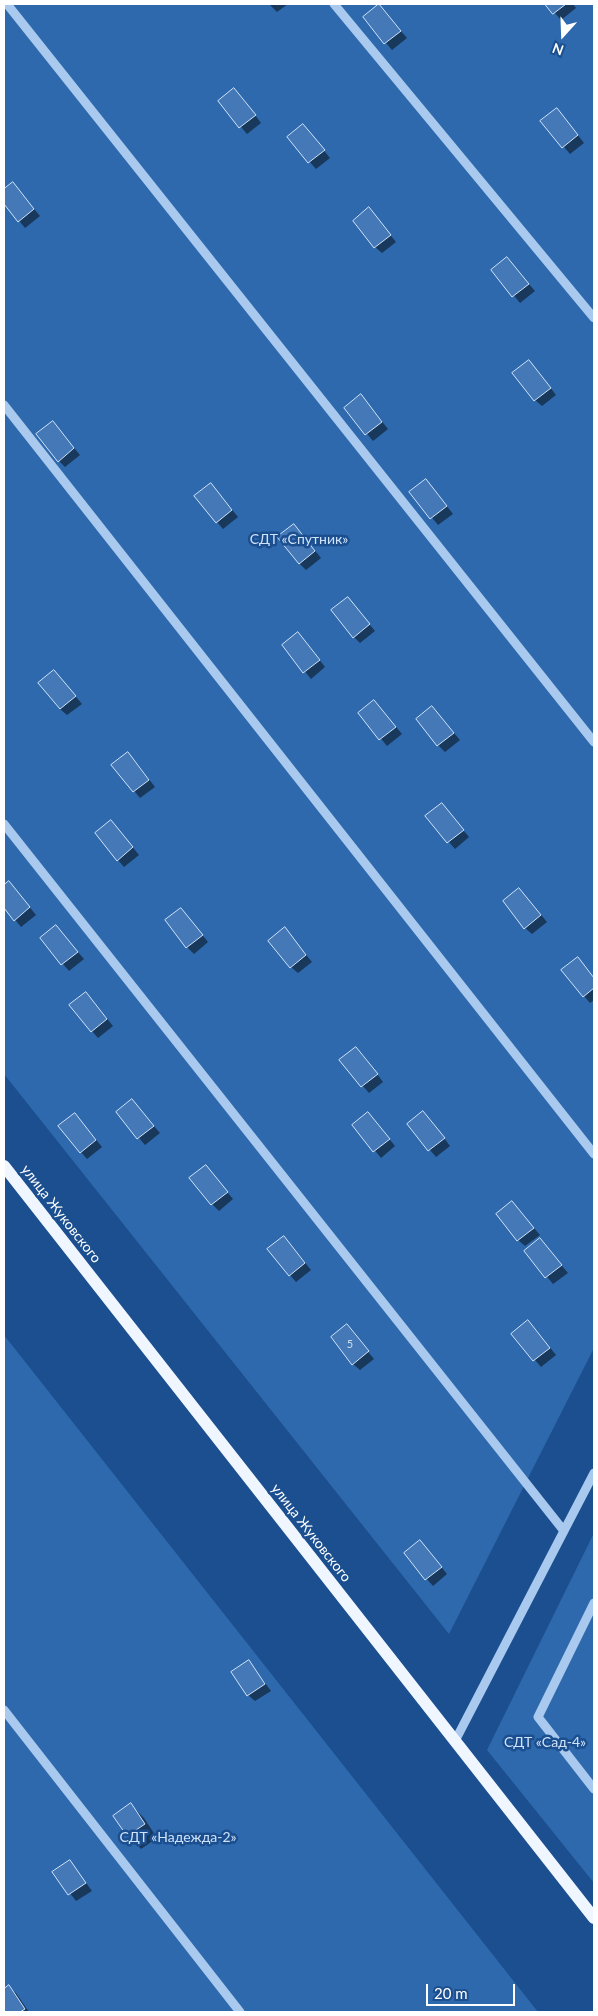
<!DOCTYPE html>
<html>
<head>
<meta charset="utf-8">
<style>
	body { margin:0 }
	#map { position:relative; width:598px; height:2016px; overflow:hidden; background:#1b4f8f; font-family:Lato,sans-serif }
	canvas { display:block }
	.frame { position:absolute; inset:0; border:5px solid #fff; pointer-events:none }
	.north { position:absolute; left:538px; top:10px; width:50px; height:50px; -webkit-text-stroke:4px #1b4f8f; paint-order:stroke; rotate:200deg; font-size:14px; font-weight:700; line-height:20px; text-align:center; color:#fff }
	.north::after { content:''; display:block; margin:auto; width:18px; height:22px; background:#fff; clip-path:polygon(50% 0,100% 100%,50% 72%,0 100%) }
	.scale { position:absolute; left:426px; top:1984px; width:89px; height:22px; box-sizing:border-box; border:2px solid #fff; border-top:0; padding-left:6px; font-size:15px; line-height:18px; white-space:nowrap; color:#fff; -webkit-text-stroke:4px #1b4f8f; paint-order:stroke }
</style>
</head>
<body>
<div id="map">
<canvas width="598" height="2016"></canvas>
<div class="frame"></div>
<div class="north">N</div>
<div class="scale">20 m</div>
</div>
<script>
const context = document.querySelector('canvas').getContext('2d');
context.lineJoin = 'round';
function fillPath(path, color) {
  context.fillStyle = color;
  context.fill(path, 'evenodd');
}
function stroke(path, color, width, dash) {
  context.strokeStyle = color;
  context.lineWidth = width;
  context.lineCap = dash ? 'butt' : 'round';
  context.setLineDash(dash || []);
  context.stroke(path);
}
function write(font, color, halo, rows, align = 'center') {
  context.font = font + ' Lato,sans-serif';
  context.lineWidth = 5;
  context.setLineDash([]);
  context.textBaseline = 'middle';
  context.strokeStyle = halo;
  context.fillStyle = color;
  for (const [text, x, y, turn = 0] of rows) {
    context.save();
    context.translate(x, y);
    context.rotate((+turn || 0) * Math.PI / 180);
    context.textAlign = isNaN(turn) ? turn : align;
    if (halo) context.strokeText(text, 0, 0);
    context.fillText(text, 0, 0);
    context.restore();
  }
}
const green = new Path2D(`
	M4,4H594V1348L449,1634L4,1074Z
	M4,1335L538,2012H4Z
	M594,1533V1883L487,1750Z`);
const shadow = new Path2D(`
	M269,4H288L277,12Z
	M547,4H573L576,8L561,20Z
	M379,6L407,38L392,50L365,18Z
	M241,96L261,123L247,134L219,101Z
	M563,116L584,143L570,154L542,121Z
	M309,132L330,158L316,169L288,137Z
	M13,184L40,216L25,228L4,202V191Z
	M369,209L396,242L382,253L375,247Z
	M507,259L535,291L520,303L493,270Z
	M536,369L556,395L542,406L535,400Z
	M367,403L388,429L373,441L346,408Z
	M59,430L80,455L65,467L59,461Z
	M211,484L238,517L223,529L217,522Z
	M432,487L453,514L438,525L411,492Z
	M300,532L321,558L306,570L299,563Z
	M354,606L375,631L360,643L354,637Z
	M305,641L325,667L311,679L284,646Z
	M54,671L82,704L67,715L60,709Z
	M374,701L402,734L387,746L360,713Z
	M432,707L460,740L445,752L438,745Z
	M134,760L155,787L140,798L113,765Z
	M442,805L469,837L455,849L427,816Z
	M118,829L139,855L124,867L118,860Z
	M9,882L36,915L21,927L4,906V886Z
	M526,897L547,922L532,934L525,928Z
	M181,909L208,942L194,954L187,947Z
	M56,927L84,959L69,971L41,938Z
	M285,929L312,962L298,973L291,967Z
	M584,965L594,978V1000L590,1003L563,971Z
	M92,1000L113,1026L98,1038L92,1031Z
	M363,1055L383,1082L369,1093L341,1061Z
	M132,1101L160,1133L145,1145L117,1112Z
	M368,1113L395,1146L381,1158L354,1125Z
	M430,1119L450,1146L436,1157L408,1124Z
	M81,1121L102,1147L87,1159L81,1152Z
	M212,1174L233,1199L219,1211L212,1204Z
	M512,1203L540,1235L525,1246L518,1240Z
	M540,1240L568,1273L553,1284L526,1251Z
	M290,1244L311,1270L296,1282L290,1275Z
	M347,1326L374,1359L360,1370L353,1364Z
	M535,1329L556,1355L541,1367L513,1334Z
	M427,1549L447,1574L433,1586L405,1554Z
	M249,1662L271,1691L255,1701L248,1695Z
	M131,1805L144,1818L157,1838L141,1849L128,1835Z
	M70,1861L92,1891L76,1901L54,1872Z
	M9,1987L16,1993L29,2012H4V1990Z`);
const building = new Path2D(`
	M379,4L401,31L384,44L363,17Z
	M545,4H566L553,14Z
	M234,88L256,115L239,128L218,101Z
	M557,108L578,135L562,148L540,121Z
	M303,124L325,150L308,163L287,137Z
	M13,182L34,209L18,222L4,204V189Z
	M369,207L391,235L374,248L353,221Z
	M507,257L529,284L512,297L491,270Z
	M529,360L551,388L534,401L512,373Z
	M361,394L382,422L365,435L344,408Z
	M53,421L74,448L58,462L36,434Z
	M426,479L447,506L430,519L409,492Z
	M211,483L232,510L216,523L194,496Z
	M294,524L315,551L299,564L277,537Z
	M348,597L370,624L353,638L331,610Z
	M298,632L320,660L303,673L282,645Z
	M54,670L76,696L60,709L38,683Z
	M374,700L396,727L379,740L358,713Z
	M432,706L454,733L437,746L416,719Z
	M128,752L149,780L133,792L111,765Z
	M442,803L464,830L447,843L425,816Z
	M111,820L133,847L117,861L95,833Z
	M9,881L30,907L14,921L4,908V885Z
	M519,888L541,915L524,929L503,901Z
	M181,908L203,935L186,948L165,920Z
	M56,925L78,952L61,965L40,938Z
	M285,927L306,955L290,968L268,941Z
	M578,957L594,978V988L583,997L561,970Z
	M86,992L107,1019L91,1032L69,1005Z
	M356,1047L378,1074L361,1087L339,1060Z
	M132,1099L154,1126L137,1139L116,1112Z
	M423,1111L445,1138L428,1151L407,1124Z
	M368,1112L390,1139L373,1152L352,1125Z
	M75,1113L96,1140L80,1153L58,1126Z
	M206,1165L228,1192L211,1205L189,1178Z
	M512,1201L534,1228L517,1241L496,1214Z
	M284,1236L305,1263L289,1276L267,1249Z
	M540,1238L562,1265L545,1278L524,1251Z
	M528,1320L550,1348L533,1361L511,1334Z
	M347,1324L369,1351L352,1365L331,1337Z
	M420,1540L442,1567L425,1580L404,1553Z
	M249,1660L265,1684L247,1696L231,1672Z
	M131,1803L145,1824L127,1836L113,1816Z
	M70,1860L86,1883L68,1895L52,1872Z
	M9,1985L25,2009L20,2012H4V1989Z`);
const minor = new Path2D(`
	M7,4L594,742
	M334,4L594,318
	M4,405L594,1154
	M4,824L564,1531
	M594,1603L538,1717L594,1789
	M4,1710L240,2012
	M455,1741L594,1473`);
const major = new Path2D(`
	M4,1166L594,1918`);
const numberNames = [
	["5",350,1344]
];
const parkNames = [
	["СДТ «Спутник»",299,539],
	["СДТ «Сад-4»",545,1742],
	["СДТ «Надежда-2»",178,1837]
];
const streetNames = [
	["улица Жуковского",61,1214,52],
	["улица Жуковского",311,1533,52]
];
fillPath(green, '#2e69ad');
fillPath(shadow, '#0007');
fillPath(building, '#4478b7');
stroke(building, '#cfe3fa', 1);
stroke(minor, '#a9c9ee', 9);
stroke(major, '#f0f6ff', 12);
write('11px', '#d0dded', null, numberNames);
write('14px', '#cfe3fa', '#1b4f8f', parkNames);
write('14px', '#fff', '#1b4f8f', streetNames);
</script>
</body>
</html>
